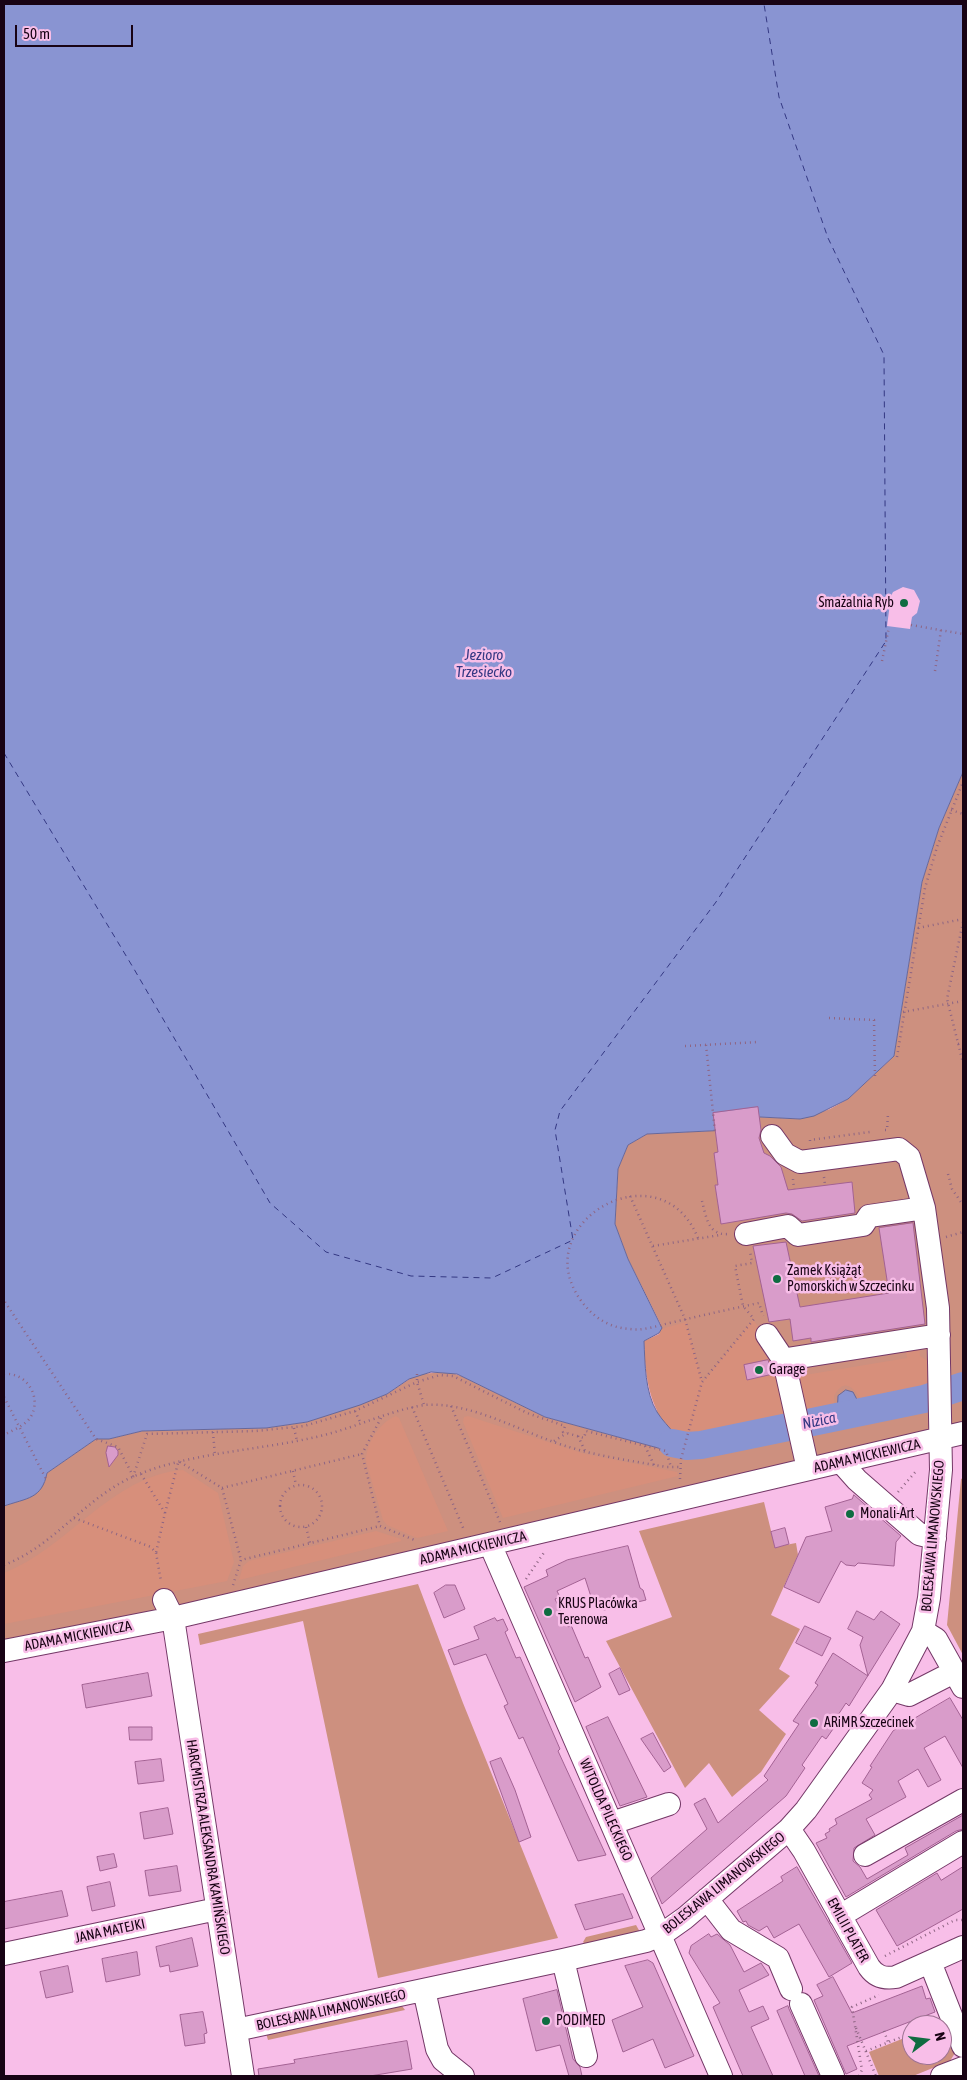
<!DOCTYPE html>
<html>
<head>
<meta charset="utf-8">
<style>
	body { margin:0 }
	#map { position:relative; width:967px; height:2080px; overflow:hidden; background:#f8bee8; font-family:"Asap Condensed",sans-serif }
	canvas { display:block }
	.frame { position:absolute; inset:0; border:5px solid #180314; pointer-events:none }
	.north { position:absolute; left:902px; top:2015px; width:50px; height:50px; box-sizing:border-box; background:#f8bee8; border:1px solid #9e7393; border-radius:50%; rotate:75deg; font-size:14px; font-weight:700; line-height:20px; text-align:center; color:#180314 }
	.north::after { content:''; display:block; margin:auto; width:18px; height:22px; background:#0f6c41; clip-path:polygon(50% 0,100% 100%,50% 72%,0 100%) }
	.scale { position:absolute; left:15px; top:25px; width:118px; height:22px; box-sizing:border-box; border:2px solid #180314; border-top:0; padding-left:6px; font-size:15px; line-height:18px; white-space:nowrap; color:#180314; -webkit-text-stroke:4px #f8bee8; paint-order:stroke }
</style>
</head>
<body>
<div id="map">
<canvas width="967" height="2080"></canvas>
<div class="frame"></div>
<div class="north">N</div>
<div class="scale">50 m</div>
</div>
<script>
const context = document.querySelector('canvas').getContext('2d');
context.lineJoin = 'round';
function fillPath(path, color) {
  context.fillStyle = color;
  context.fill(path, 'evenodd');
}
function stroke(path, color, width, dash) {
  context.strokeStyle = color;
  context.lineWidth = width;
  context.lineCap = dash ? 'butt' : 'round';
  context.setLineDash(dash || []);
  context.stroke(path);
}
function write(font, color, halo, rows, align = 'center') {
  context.font = font + ' "Asap Condensed",sans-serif';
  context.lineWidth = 5;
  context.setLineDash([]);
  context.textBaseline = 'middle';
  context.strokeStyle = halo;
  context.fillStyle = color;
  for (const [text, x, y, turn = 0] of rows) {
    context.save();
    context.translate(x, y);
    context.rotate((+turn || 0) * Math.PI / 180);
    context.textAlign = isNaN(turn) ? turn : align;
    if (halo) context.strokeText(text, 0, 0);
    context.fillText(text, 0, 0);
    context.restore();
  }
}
const green = new Path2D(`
	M963,772V1424L200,1602L4,1640V1506C23,1499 43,1496 47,1473L96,1439H109L142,1431L266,1428L307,1422L387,1394L417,1374L449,1372L461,1376L545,1417L669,1451L675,1434L657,1413L661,1325L628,1259L615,1224L618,1169L628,1145L647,1134L729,1130L760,1117L800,1119L830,1109L848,1099L894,1056L922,882L939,828Z
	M963,1478V1655L947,1625L961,1479Z
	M764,1502L775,1547L796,1543L798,1555L771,1615L800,1629L779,1669L790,1676L759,1710L786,1734L761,1772L732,1797L709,1763L685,1788L606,1641L672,1617L639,1531Z
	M418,1584L463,1703L558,1938L378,1978L303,1621L200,1645L198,1634Z
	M636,1925L640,1932L586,1945L583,1942L586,1937Z
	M402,2006L405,2010L268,2040L265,2030Z
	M941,2024L945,2025L955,2053L950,2061L913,2076H879L869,2052L912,2035V2055H942V2025H938Z`);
const forest = new Path2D(`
	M753,1320L766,1336L790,1420L705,1438H681C649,1416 645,1377 644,1341L659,1334L661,1329L686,1322L703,1382Z
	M919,1343L920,1356L928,1361V1390L863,1404C857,1391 845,1374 834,1396V1411L802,1417L791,1365L797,1362L799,1376L907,1358L905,1345Z
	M396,1416L399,1418L448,1531L417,1538L387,1525L383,1520L366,1461C366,1443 380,1422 396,1416Z
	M468,1416L585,1454L677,1472L678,1476L503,1518L463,1422L464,1417Z
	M183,1470L218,1493L234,1562L227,1581L4,1624V1573C68,1548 111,1476 183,1470Z
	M376,1531L401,1539V1541L239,1580L243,1566L249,1561Z`);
const water = new Path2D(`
	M4,4H963V772L939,828L922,882L894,1056L848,1099L814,1116L800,1119L760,1117L729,1130L647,1134L628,1145L618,1169L615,1224L628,1259L662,1328L659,1333L644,1341C645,1364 645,1392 657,1412C662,1420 669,1427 675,1434L669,1451L545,1417L457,1374L431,1372L409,1379L387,1394L360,1405L307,1422L266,1428L142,1431L109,1439H96L47,1473C42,1499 27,1498 4,1506Z
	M846,1390L853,1392L863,1411L837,1417L838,1396Z`);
const pier = new Path2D(`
	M903,587L914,590L920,601L917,613L912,617L910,629L887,626L891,596L893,592Z`);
const river = new Path2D(`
	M672,1443L687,1446L701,1445L924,1399L963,1386`);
const ferry = new Path2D(`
	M4,753L134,969L270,1203L326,1252L411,1276L492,1278L573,1240L555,1130L560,1111L716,902L886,641L884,355L828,238L779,97L764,4`);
const building = new Path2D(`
	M758,1107L761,1130L759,1138L764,1153L770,1156L781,1167L788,1190L852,1182L855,1213L802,1221L792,1214L786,1213L721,1224L715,1185H718L714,1153L718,1152L713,1113Z
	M913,1223L925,1324L811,1342V1338L793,1341L790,1319L769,1322L753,1246L786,1242L800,1307L889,1293L879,1228Z
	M768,1360L773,1374L747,1380L744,1365Z
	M108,1446L115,1447L118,1451V1455L109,1467L106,1453Z
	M854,1495L901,1536L896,1542L894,1566L858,1563L855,1566L846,1565L841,1561L819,1603L784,1587L806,1537L832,1531L825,1507L852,1499Z
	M785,1528L789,1544L775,1548L771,1532Z
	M628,1546L640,1588L643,1590L646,1600L604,1610L593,1603L585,1578L557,1591L560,1597L555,1599L568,1627L571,1625L585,1658L588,1657L601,1687L575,1702L524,1587L548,1576L546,1570L567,1560Z
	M446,1585H455L465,1609L444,1618L434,1593Z
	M857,1611L874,1620L881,1611L900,1624L849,1706L846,1703L830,1727L833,1729L826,1739L822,1736L802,1765L805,1768L786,1796L662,1904L651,1878L707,1829L694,1804L705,1798L718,1823L768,1780L764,1776L799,1724L793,1721L818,1685L815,1683L833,1653L868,1676L860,1645L863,1637L848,1629Z
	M495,1618L497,1621L503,1619L508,1630L505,1632L516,1658L520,1657L560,1749L558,1751L606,1855L578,1861L523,1737L519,1739L504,1706L508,1704L486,1654L454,1665L448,1650L479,1639L474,1627Z
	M805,1626L831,1638L822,1656L796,1643Z
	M620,1668L630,1690L619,1695L609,1674Z
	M148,1673L152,1696L86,1708L82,1685Z
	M950,1698L963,1720V1768L945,1736L924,1748L941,1780L928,1787L918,1769L898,1781L906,1797L866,1819L875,1835L854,1848L853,1861L860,1867L867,1879L908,1855L905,1848L963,1815V1829L956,1831L846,1897L816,1843L827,1838L825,1834L830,1831L829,1829L837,1824L835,1819L872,1799L869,1795L873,1790L862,1783L872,1767L870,1766L893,1731Z
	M608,1717L647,1797L620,1806L586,1727Z
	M129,1727H152V1740H130Z
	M653,1733L671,1767L664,1772L641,1739Z
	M501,1758L515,1790L531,1837L519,1842L490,1762Z
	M161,1759L164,1781L138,1784L135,1762Z
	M168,1808L173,1834L144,1839L140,1813Z
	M114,1854L117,1867L100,1871L97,1857Z
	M177,1866L181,1891L149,1896L145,1871Z
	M797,1867L852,1963L829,1977L799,1924L774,1938L767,1926L759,1931L748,1925L746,1921L743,1922L737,1911L783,1881L781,1877Z
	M963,1867V1909L897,1946L876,1910L937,1873L941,1880Z
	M110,1882L115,1906L92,1911L87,1887Z
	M62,1891L68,1916L4,1929V1902Z
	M623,1894L633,1918L585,1930L575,1905Z
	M709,1934L711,1937L717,1934L730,1945L744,1972L761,1963L769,1975L739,1990L749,2012L763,2006L769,2019L751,2027L773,2076H743L713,2007L720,2003L689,1953L691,1946Z
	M192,1938L198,1966L170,1972L169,1965L160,1967L156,1947Z
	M137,1952L140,1975L106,1982L102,1959Z
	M648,1960L653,1963L694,2056L665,2068L653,2039L623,2052L612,2020L643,2007L625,1966Z
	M68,1966L73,1992L46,1998L40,1972Z
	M833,1977L852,2013L922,1986L926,1999L930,1998L935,2012L847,2046L857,2069L846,2074L814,2000L823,1996L817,1985Z
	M557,1990L573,2059L580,2067L582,2076H569L560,2045L536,2051L523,1999Z
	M788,2006L789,2009L819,2076H805L777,2011Z
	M203,2012L207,2033L204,2034L205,2043L185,2046L180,2015Z
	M407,2041L412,2069L370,2076H259L258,2069L295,2063L294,2060Z`);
const path = new Path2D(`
	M911,625L963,634
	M882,661L889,627
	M935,671L941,630
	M951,810L963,814
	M963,922L947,999L963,1063
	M918,928L963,919
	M903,1012L963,1001
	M829,1018L874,1020L875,1076
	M958,1044L963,1043
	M706,1045L715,1132
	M685,1046L758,1042
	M897,1057L925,888L937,847L963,782
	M885,1130H887L888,1114
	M810,1141V1140L870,1132
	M948,1174L952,1189L963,1205
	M824,1177L825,1185
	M793,1179L794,1189
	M630,1196L685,1319L702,1382
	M702,1201C706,1216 708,1236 728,1234
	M946,1237L963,1232
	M698,1238C660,1145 523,1224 582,1302C594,1318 610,1328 630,1329C645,1331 659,1325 674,1322C703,1315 731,1309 759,1303L763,1316
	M653,1246L720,1235
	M5,1302L96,1439L118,1447L133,1476
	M4,1374C27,1372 43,1398 30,1418C24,1426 13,1430 4,1435
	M417,1374V1382L424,1405
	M4,1397L46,1479
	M451,1406L500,1522
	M412,1407L464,1530
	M355,1411L361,1424
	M381,1418L362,1454L380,1526L417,1541
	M294,1428L297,1441
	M213,1432L215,1456
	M578,1436L585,1451
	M554,1441L567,1433
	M645,1446L654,1465
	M180,1462L222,1488L241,1560
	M293,1471L296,1485
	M141,1474L165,1513L156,1553
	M133,1477L147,1434L256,1431L304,1426L355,1411L417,1382L440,1375L453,1376L527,1413L565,1426L563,1432L584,1438L586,1431L666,1451L671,1467
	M680,1479L681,1459L702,1382L754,1319L743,1306L735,1266L752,1263L750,1251
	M280 1506a21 21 0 1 1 42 0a21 21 0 1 1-42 0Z
	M222,1488L362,1454
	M898,1492L917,1470
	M165,1513L178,1463
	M74,1518L151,1547L156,1553L161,1581
	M306,1527L310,1543
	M4,1565C52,1547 82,1502 128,1479C182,1453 256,1451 316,1437C353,1429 387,1411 424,1405C472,1401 524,1434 569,1447C601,1457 634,1461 666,1467H680
	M526,1579L545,1551
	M233,1585L241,1560L380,1526
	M885,1956L955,1920H963
	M916,2019L918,2025
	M856,2028L876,2076
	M884,2031L888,2042
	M866,2051L912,2033
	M859,2076L862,2070L852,2007L879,1995`);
const minor = new Path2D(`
	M746,1234L788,1226L798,1235L863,1225L869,1216L924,1208
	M767,1335L785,1362
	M841,1462L857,1480L919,1534L935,1538
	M808,1469L785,1366L787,1359L939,1335
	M490,1544L721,2076
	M164,1600L173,1618L243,2076
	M923,1631L936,1639L963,1687
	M4,1651L173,1618L963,1433
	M892,1690L909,1695L954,1672
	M612,1823L669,1804
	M789,1829L804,1851L869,1967C876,1977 884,1979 896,1977L963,1947
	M865,1855L963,1800
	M707,1899L731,1930L778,1958L791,1989
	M840,1916L963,1842
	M4,1954L217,1909
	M563,1960L586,2056
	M930,1962L963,2046
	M424,1990L437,2049L443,2060L463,2076
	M801,2004L833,2076
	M236,2030L563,1960L646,1941L661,1935L685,1918L789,1829L806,1810L892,1690L923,1631L929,1598L941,1470L938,1308L924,1208L909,1157L899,1149L800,1162L785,1154L772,1136
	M942,2076L963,2068`);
const markers = [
	[904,603,5,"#0f6c41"],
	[777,1279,5,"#0f6c41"],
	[759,1370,5,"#0f6c41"],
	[850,1514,5,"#0f6c41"],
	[548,1612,5,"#0f6c41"],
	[814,1723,5,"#0f6c41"],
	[546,2021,5,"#0f6c41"]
];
const poiNames = [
	["Smażalnia Ryb",894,603,"right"],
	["Zamek Książąt",787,1271],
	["Pomorskich w Szczecinku",787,1287],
	["Garage",769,1370],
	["Monali-Art",860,1514],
	["KRUS Placówka",558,1604],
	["Terenowa",558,1620],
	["ARiMR Szczecinek",824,1723],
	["PODIMED",556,2021]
];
const streetNames = [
	["ADAMA MICKIEWICZA",867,1456,-13],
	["BOLESŁAWA LIMANOWSKIEGO",933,1536,-85],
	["ADAMA MICKIEWICZA",473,1548,-13],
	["ADAMA MICKIEWICZA",78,1636,-11],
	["WITOLDA PILECKIEGO",606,1810,66],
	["HARCMISTRZA ALEKSANDRA KAMIŃSKIEGO",208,1847,81],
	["BOLESŁAWA LIMANOWSKIEGO",724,1883,-39],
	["EMILII PLATER",848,1930,61],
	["JANA MATEJKI",110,1931,-12],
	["BOLESŁAWA LIMANOWSKIEGO",331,2010,-12]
];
const waterNames = [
	["Jezioro",484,655],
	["Trzesiecko",484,672],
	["Nizica",819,1421,-12]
];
fillPath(green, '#cd907f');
fillPath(forest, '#d78f7b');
fillPath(water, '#8994d2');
stroke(water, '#676899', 1);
fillPath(pier, '#f8bee8');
stroke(river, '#8994d2', 28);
stroke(ferry, '#343883', 1, [6, 5]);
fillPath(building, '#d99cca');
stroke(building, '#a36293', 1);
stroke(minor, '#743867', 24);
stroke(path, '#8e6583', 2.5, [1, 4]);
stroke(minor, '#fff', 22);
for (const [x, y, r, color] of markers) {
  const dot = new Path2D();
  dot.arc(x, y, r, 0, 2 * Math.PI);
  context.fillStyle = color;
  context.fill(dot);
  stroke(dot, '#f8bee8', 2);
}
write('14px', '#180314', '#f8bee8', poiNames, 'left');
write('14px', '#180314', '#f8bee8', streetNames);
write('italic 15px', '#343883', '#f8bee8', waterNames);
</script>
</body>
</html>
